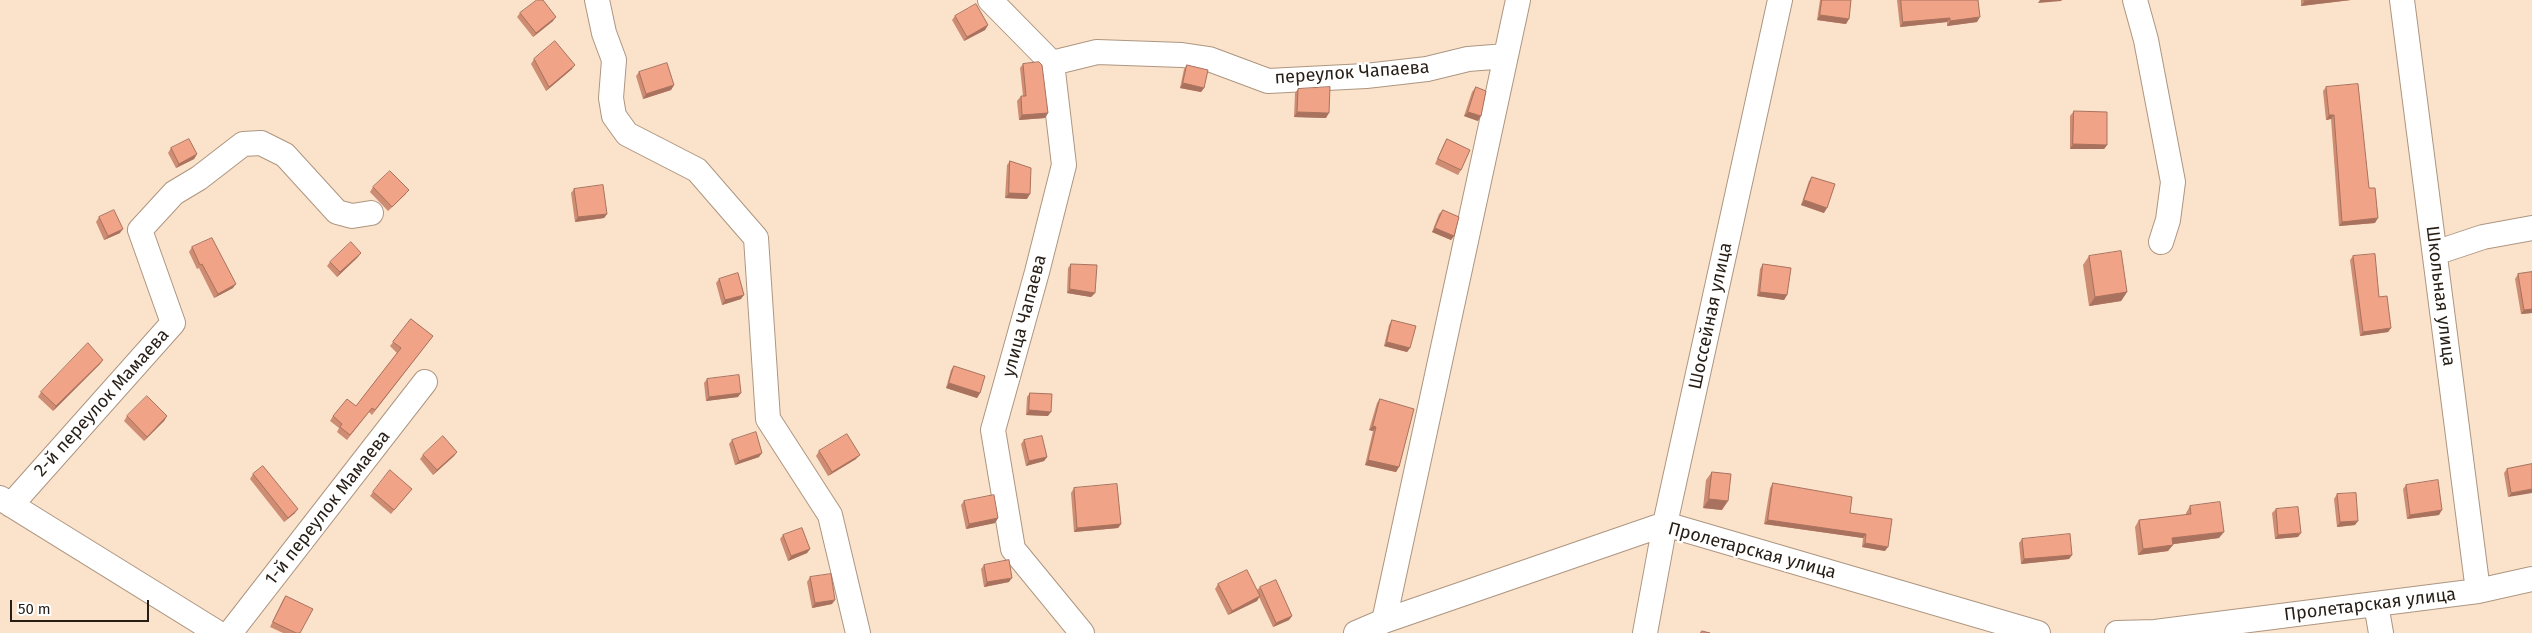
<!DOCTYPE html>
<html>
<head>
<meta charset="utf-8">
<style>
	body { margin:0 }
	#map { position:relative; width:2532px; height:633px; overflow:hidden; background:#fbe2cb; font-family:"Fira Sans",sans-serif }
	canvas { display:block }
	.scale { position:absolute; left:10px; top:600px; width:139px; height:22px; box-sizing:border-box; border:2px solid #261d15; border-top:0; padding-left:6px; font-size:15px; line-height:18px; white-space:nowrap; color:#261d15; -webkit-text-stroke:4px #fff; paint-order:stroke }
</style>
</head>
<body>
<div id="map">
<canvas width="2532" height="633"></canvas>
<div class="scale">50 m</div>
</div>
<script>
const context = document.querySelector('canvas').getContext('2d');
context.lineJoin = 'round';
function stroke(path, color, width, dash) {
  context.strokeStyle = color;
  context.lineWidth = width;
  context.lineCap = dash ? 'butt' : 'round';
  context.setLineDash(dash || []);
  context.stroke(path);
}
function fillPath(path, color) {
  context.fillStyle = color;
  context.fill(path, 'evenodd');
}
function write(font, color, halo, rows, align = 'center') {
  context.font = font + ' "Fira Sans",sans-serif';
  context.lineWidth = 5;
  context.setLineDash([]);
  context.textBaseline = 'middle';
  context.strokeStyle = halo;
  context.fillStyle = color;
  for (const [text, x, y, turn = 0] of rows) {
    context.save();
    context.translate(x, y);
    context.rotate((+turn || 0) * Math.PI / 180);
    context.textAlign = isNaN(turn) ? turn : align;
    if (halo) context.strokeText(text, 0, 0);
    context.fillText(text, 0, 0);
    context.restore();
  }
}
const minor = new Path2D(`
	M597,0L604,33L614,60L611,98L614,116L627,134L697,170L756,238L768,419L830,515L858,633
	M990,0L1052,63L1064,165L1037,272L993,430L1013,549L1082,633
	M2135,0L2146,40L2173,182L2168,220L2161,242
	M2402,0L2478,591
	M1052,63L1097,52L1182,55L1209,59L1268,81L1366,76L1427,69L1468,59L1506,56
	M2435,253L2483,237L2532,228
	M0,498L218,633
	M11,505L173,323L140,230L174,193L199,178L243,144L261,143L285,155L337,212L352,216L371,213
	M2376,604L2381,633
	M1384,621L1518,0
	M230,633L425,382
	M1356,633L1384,621L1665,524L2038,633
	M1645,633L1665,524L1780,0
	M2117,633L2155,632L2478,591L2532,579`);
const wall = new Path2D(`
	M1820,0H1851L1846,24L1817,20Z
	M1897,0H1978L1977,22L1947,26V22L1900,27Z
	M2301,0H2351L2301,6Z
	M520,13L553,21L533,37L517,17Z
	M955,16L988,25L985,30L964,41L952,20Z
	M534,59L572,69L546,91L531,64Z
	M1023,64L1048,113L1045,118L1019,120L1017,101L1021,96H1023L1020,68Z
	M1187,65L1204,88L1201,92L1180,88L1184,69Z
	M639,72L674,85L671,90L643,99L636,76Z
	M1476,87L1478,121L1464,116L1472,92Z
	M2326,87L2375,223L2339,226L2331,119L2326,120L2323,91Z
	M1298,89L1326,118L1294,117L1295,93Z
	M2074,111L2107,145L2104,149H2070V116Z
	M1447,139L1461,170L1458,175L1435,164L1444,144Z
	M171,148L197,154L194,159L176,168L168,153Z
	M1010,161L1027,199L1005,198L1007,165Z
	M1812,177L1824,213L1801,205L1809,181Z
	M373,187L406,194L388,211L370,192Z
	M574,189L607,214L604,218L575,222L571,193Z
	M1443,210L1454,236L1451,240L1432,232L1439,214Z
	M99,217L120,233L104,240L96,222Z
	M192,247L233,288L214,298L199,268L197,269L189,252Z
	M2089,256L2127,292L2121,301L2089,306L2083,265Z
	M2353,256L2379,297L2391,328L2388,332L2360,336L2350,260Z
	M358,257L337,277L327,266L330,262Z
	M1071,264L1095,293L1091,297L1067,293L1068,268Z
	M1763,264L1787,295L1784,300L1757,296L1760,269Z
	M2532,272V313L2521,314L2515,279L2518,274Z
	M719,279L741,299L722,305L716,283Z
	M411,319L433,336L372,415L369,412L347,440L337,432L339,428L330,421L333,416L356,406L397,353L390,346Z
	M1392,320L1410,348L1407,352L1384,346L1389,325Z
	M103,360L100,364L53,411L38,397L41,392Z
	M954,366L980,393L977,398L946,388L951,370Z
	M707,379L738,397L706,401L704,383Z
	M1030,393L1048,416L1026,415L1027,397Z
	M1380,399L1399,467L1396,472L1365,465L1373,431L1369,430L1377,403Z
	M127,416H167L164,421L144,441L124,421Z
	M732,440L759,457L735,465L729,444Z
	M1024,440L1047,457L1044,461L1026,466L1021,444Z
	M819,451L856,459L828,476L816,456Z
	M457,452L454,456L433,475L420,459L423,455Z
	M2532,464L2508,497L2504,473L2507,469Z
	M1712,472L1722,510L1703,508L1706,480Z
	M253,474L295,513L284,522L250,479Z
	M1773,483L1850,513L1885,551L1862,547L1863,538L1764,524L1770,488Z
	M2406,485L2439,515L2407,519L2403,489Z
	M1074,488L1121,524L1118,528L1074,532L1071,493Z
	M412,489L391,514L370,496L373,492Z
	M2337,494L2355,525L2337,527L2334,499Z
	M964,501L998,518L995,523L966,529L961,505Z
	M2190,506L2219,538L2173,544L2168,551L2138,555L2135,527L2139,520L2186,515V513Z
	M2276,509L2298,537L2275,539L2272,513Z
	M783,535L810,549L807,553L788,561L780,539Z
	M2022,539L2072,555L2069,559L2021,564L2019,543Z
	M984,565L1009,582L984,587L981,569Z
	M810,577L832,604L812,608L807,582Z
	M1218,584L1257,590L1260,587L1292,616L1289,620L1273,627L1259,597L1257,601L1228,615L1215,589Z
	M286,596L300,633H283L270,627L283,600Z`);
const shadedWall = new Path2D(`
	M2040,0H2062L2061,1L2038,3Z
	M2318,0H2351L2301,6L2305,1Z
	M1820,15L1849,19L1846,24L1817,20Z
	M556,17L553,21L533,37L536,33Z
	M1980,17L1977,22L1947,26L1950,21Z
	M1950,18L1947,22L1900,27L1903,22Z
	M988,25L985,30L964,41L967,37Z
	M575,65L572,69L546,91L549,87Z
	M1183,83L1204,88L1201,92L1180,88Z
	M674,85L671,90L643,99L646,94Z
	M1297,112L1329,113L1326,118L1294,117Z
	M1468,112L1481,116L1478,121L1464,116Z
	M1048,113L1045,118L1019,120L1022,115Z
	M2329,115H2334L2331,119L2326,120Z
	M2073,144L2107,145L2104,149H2070Z
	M197,154L194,159L176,168L179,164Z
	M1009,193L1030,194L1027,199L1005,198Z
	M1804,200L1827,208L1824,213L1801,205Z
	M607,214L604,218L575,222L578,217Z
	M2378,218L2375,223L2339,226L2342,222Z
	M1435,228L1454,236L1451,240L1432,232Z
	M123,229L120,233L104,240L108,236Z
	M361,253L358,257L337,277L340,272Z
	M236,284L233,288L214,298L218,294Z
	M1070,289L1095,293L1091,297L1067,293Z
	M1760,292L1787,295L1784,300L1757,296Z
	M2127,292L2121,301L2089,306L2095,297Z
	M744,295L741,299L722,305L725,300Z
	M2532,309V313L2521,314L2524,310Z
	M2391,328L2388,332L2360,336L2363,332Z
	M1387,342L1410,348L1407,352L1384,346Z
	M103,360L100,364L53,411L56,406Z
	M949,383L980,393L977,398L946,388Z
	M741,393L738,397L706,401L709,397Z
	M1029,410L1051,412L1048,416L1026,415Z
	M167,416L164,421L144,441L147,437Z
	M1373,426L1376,427L1373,431L1369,430Z
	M457,452L454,456L433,475L437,470Z
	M762,453L759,457L735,465L739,461Z
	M860,455L856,459L828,476L832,472Z
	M1047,457L1044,461L1026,466L1029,461Z
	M1368,460L1399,467L1396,472L1365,465Z
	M2532,489V493L2508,497L2511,493Z
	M1709,499L1728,501L1722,510L1703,508Z
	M298,509L295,513L284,522L288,518Z
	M2442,510L2439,515L2407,519L2410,515Z
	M998,518L995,523L966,529L969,524Z
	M1768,520L1866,534L1863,538L1764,524Z
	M2358,521L2355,525L2337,527L2340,522Z
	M1121,524L1118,528L1074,532L1077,528Z
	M2224,532L2219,538L2167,545L2172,538Z
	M2301,533L2298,537L2275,539L2278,535Z
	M1865,543L1888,547L1885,551L1862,547Z
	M2173,545L2168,551L2138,555L2143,549Z
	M810,549L807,553L788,561L791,556Z
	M2072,555L2069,559L2021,564L2024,559Z
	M1012,578L1009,582L984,587L987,582Z
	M1260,596L1257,601L1228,615L1232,611Z
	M835,600L832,604L812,608L815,603Z
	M1292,616L1289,620L1273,627L1276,623Z`);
const building = new Path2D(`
	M537,0H543L556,17L536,33L520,13Z
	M1822,0H1851L1849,19L1820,15Z
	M1901,0H1978L1980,17L1950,21V18L1903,22Z
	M2304,0H2318L2305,1Z
	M976,4L988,25L967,37L955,16Z
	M555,41L575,65L549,87L534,59Z
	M1039,62L1042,65L1048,113L1022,115L1021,96H1026L1023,64Z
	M667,63L674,85L646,94L639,72Z
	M1187,65L1208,70L1204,88L1183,83Z
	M2358,84L2369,188H2375L2378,218L2342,222L2334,115H2329L2326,87Z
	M1330,87L1329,113L1297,112L1298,89Z
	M1476,87L1486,91L1481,116L1468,112Z
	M2074,111L2107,112V145L2073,144Z
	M189,139L197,154L179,164L171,148Z
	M1447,139L1470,150L1461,170L1438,159Z
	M1010,161L1031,168L1030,194L1009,193Z
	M390,171L409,190L392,207L373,187Z
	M1812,177L1835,184L1827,208L1804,200Z
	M603,185L607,214L578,217L574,189Z
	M114,210L123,229L108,236L99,217Z
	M1443,210L1459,217L1454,236L1435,228Z
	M212,238L236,284L218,294L202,264L200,265L192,247Z
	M351,242L361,253L340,272L330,262Z
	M2121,251L2127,292L2095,297L2089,256Z
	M2375,254L2379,297L2387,296L2391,328L2363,332L2353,256Z
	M1071,264L1097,265L1095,293L1070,289Z
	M1763,264L1791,268L1787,295L1760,292Z
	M2532,272V309L2524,310L2518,274Z
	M738,273L744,295L725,300L719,279Z
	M411,319L433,336L375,410L372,408L350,435L340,427L342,424L333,416L347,399L356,406L401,348L393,342Z
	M1392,320L1416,326L1410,348L1387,342Z
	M88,343L103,360L56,406L41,392Z
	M954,366L985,376L980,393L949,383Z
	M739,375L741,393L709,397L707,379Z
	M1030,393L1052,394L1051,412L1029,410Z
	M147,396L167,416L147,437L127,416Z
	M1380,399L1414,409L1399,467L1368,460L1376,427L1373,426Z
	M756,432L762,453L739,461L732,440Z
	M847,434L860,455L832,472L819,451Z
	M443,436L457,452L437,470L423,455Z
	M1042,436L1047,457L1029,461L1024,440Z
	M2532,464V489L2511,493L2507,469Z
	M263,466L298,509L288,518L253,474Z
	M390,470L412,489L394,510L373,492Z
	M1712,472L1731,474L1728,501L1709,499Z
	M2438,480L2442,510L2410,515L2406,485Z
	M1773,483L1852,497L1850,513L1892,519L1888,547L1865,543L1866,534L1768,520Z
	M1117,484L1121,524L1077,528L1074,488Z
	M2356,493L2358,521L2340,522L2337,494Z
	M994,495L998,518L969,524L964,501Z
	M2220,502L2224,532L2172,538L2173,545L2143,549L2139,520L2191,514L2190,506Z
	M2298,507L2301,533L2278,535L2276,509Z
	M802,528L810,549L791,556L783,535Z
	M2070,534L2072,555L2024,559L2022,539Z
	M1009,560L1012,578L987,582L984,565Z
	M1247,570L1260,596L1232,611L1218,584Z
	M831,574L835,600L815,603L810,577Z
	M1276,580L1292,616L1276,623L1260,587Z
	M286,596L313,609L300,633H296L273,622Z
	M1702,631L1710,633H1701Z`);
const streetNames = [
	["переулок Чапаева",1352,73,-4],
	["Школьная улица",2440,296,83],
	["улица Чапаева",1025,316,-75],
	["Шоссейная улица",1711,316,-78],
	["2-й переулок Мамаева",102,403,-48],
	["1-й переулок Мамаева",328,508,-52],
	["Пролетарская улица",1752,551,15],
	["Пролетарская улица",2370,605,-7]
];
stroke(minor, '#ad9680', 26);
stroke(minor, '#fff', 24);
fillPath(wall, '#ce8c73');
fillPath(shadedWall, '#a8725e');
fillPath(building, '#f0a386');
stroke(building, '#a8725e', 1);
write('18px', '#261d15', '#fff', streetNames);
</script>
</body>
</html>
